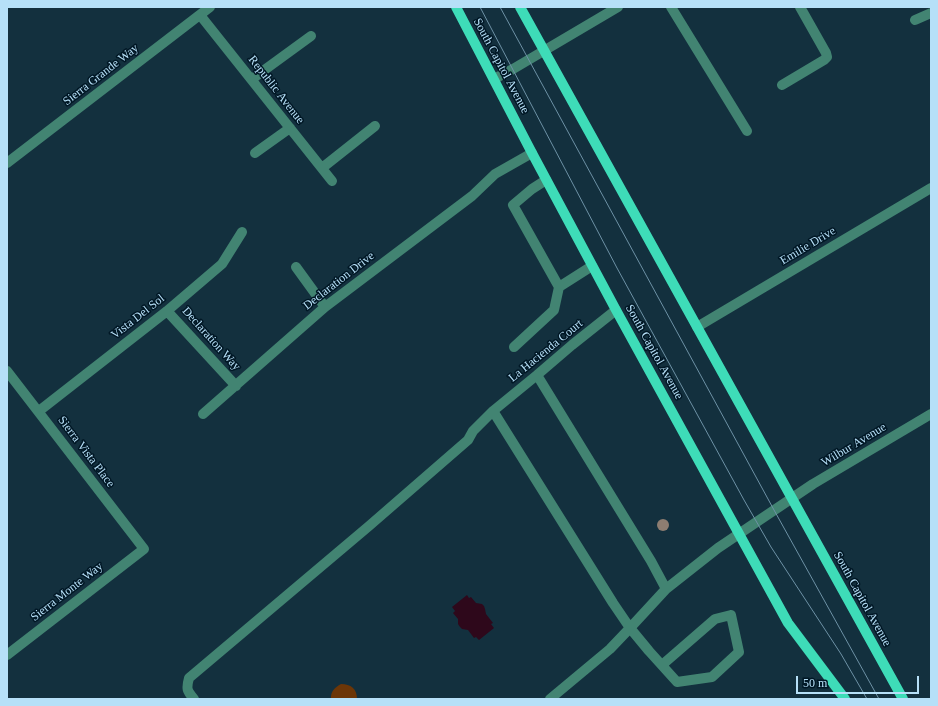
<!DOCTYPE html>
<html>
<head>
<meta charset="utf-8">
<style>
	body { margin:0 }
	#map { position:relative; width:938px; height:706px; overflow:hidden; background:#13303e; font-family:"Times New Roman",serif }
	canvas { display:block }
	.frame { position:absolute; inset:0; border:8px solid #b6e0f8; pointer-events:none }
	.scale { position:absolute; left:796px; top:676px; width:123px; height:18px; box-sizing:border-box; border:2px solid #b6e0f8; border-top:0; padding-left:5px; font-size:12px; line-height:14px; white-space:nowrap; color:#b6e0f8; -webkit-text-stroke:3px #001725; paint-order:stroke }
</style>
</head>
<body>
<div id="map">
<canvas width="938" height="706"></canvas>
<div class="frame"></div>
<div class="scale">50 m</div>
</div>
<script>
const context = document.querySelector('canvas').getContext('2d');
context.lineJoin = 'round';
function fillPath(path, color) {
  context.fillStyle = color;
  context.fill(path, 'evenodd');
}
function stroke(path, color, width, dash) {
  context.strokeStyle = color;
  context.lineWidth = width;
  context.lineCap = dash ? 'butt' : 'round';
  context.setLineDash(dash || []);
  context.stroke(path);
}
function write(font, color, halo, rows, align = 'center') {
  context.font = font + ' "Times New Roman",serif';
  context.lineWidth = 3;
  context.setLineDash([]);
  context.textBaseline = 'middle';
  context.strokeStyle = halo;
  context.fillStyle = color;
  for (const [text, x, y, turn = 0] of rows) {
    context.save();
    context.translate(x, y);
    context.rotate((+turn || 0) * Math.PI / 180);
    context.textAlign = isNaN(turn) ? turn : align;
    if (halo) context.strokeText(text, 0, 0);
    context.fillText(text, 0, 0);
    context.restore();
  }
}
const green = new Path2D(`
	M341,684C351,684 357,689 357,699H331C330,692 335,687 341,684Z`);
const water = new Path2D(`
	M467,595L469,598L471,597L476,603L482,604L484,606L485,609L486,614L493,623L491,624L494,628L479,640L476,637L474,638L468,630L462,629L460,627L458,624V619L453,613L455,611L452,607Z`);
const minor = new Path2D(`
	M671,7L747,131
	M200,15L332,181
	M915,20L931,13
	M252,79L311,36
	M494,79L513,69L618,7
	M782,85L824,60L827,57L826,53L800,7
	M255,153L290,128
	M7,163L210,7
	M322,168L375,126
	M296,267L325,307
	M559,287L592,266
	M167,311L236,386
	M697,327L931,188
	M514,347L554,310L559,287L513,205L532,189L546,180
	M7,371L144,549L7,655
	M537,375L651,561L666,589
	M39,411L167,311L222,264L242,232
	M493,411L613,603L630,628L649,651L677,682L712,677L739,652L731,615L715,619L662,665
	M203,414L325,307L472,196L495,174L532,153
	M194,699C187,691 186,689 189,678L369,526L468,440L473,431L493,411L537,375L572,345L616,310
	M550,699L610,649L630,628L666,589L718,548L813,484L931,414`);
const major = new Path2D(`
	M456,7L532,153L616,310L788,623L845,699
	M520,7L903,699`);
const tram = new Path2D(`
	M480,7L617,268L744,500L771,547L841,654L867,699
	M500,7L774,510L879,699`);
const trees = [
	[663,525]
];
const streetNames = [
	["South Capitol Avenue",501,66,62],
	["Sierra Grande Way",101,75,-38],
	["Republic Avenue",276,90,52],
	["Emilie Drive",808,246,-31],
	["Declaration Drive",339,281,-38],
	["Vista Del Sol",138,317,-38],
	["Declaration Way",211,339,48],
	["La Hacienda Court",546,351,-39],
	["South Capitol Avenue",654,352,61],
	["Wilbur Avenue",854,445,-31],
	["Sierra Vista Place",86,452,53],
	["Sierra Monte Way",67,592,-38],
	["South Capitol Avenue",862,599,61]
];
fillPath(green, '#6c3607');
fillPath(water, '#2e081b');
stroke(minor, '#428472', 10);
stroke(major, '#3edcb8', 10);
stroke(tram, '#6e92a6', 1);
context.fillStyle = '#8d7d71';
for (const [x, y] of trees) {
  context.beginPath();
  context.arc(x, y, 6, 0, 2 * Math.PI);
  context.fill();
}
write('12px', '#b6e0f8', '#001725', streetNames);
</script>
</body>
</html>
